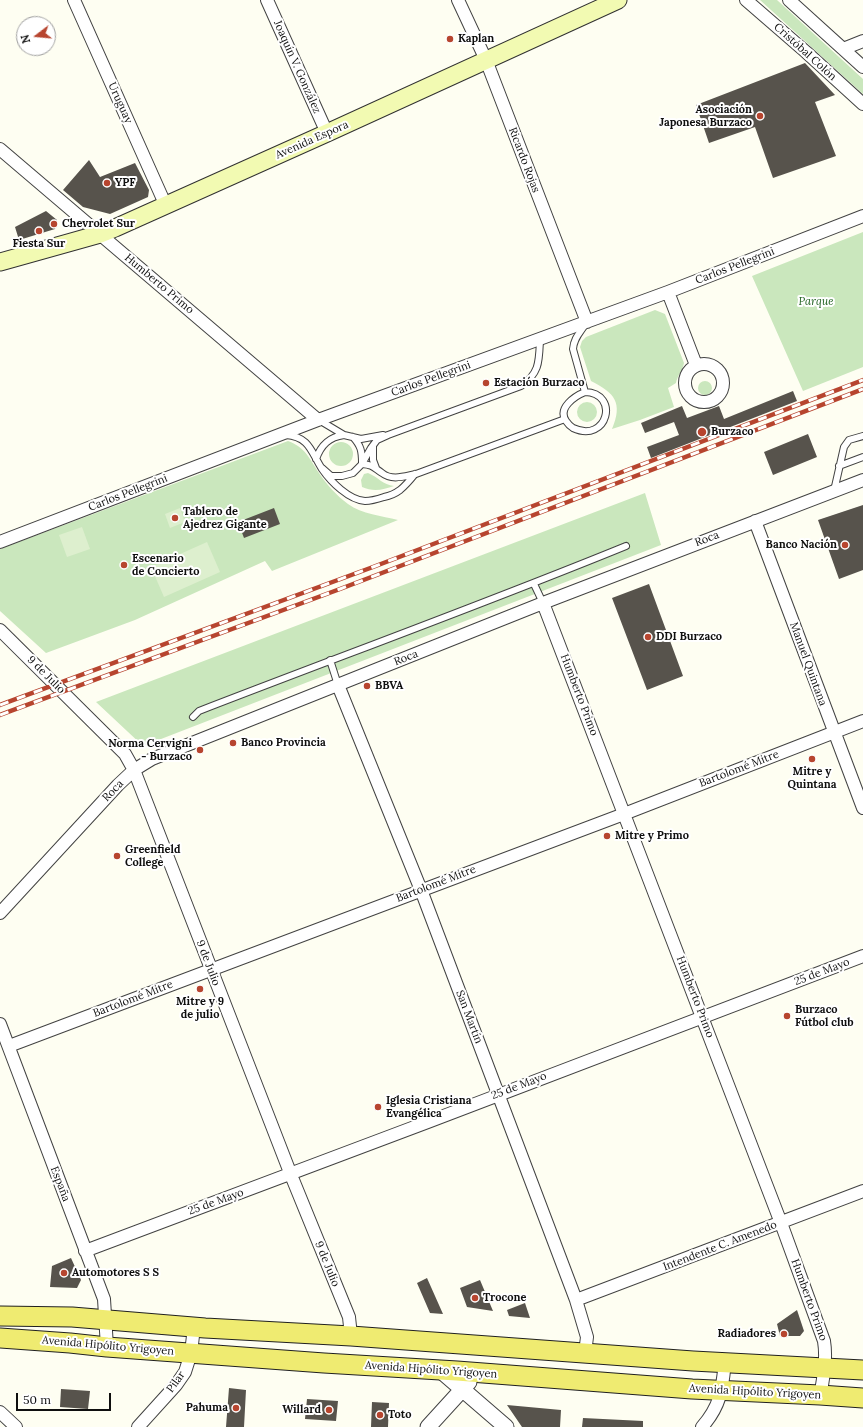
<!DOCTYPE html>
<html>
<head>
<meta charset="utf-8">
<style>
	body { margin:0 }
	#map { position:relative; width:863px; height:1427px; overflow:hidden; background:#fefef2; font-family:Lora,serif }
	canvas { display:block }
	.north { position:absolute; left:16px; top:16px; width:40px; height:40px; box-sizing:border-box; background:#fff; border:1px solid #9f9f9f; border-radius:50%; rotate:254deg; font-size:11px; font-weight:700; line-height:16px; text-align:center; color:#0f0f0f }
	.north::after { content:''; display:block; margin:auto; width:14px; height:18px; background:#b7452f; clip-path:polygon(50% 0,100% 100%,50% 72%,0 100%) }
	.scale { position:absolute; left:16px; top:1393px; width:95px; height:18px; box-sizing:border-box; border:2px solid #0f0f0f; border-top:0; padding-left:5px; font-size:12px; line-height:14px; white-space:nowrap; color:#0f0f0f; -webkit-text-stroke:3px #fff; paint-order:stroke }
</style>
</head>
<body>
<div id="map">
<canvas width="863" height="1427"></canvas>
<div class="north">N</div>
<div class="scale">50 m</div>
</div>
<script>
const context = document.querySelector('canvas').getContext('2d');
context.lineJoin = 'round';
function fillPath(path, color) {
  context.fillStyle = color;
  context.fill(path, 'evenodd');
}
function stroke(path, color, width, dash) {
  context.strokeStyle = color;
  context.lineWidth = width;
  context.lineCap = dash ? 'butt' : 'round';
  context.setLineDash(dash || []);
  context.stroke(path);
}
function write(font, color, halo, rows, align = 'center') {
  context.font = font + ' Lora,serif';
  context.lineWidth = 4;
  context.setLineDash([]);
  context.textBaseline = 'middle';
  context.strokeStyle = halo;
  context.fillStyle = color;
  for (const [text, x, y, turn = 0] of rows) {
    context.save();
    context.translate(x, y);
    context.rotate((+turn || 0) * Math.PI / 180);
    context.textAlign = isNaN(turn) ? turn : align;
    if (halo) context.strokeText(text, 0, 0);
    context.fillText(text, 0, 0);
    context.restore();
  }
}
const green = new Path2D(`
	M760,0H777L863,79V94Z
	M863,232V367L803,391L752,276Z
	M655,310L665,314L684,363C683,370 677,376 676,383L668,388L674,407L640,420L612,429C623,403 615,393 591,381L580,347L582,341L586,337Z
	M698 388a7 7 0 1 1 14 0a7 7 0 1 1-14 0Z
	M577 412a10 10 0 1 1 20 0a10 10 0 1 1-20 0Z
	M288,441C306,448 309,458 319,473C327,485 337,496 348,504C362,514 382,516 398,520L272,571L265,561L135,620L46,653L0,611V549Z
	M329 454a12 12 0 1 1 24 0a12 12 0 1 1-24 0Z
	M368,473C378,477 383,485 394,486C383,490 373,492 362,487L361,480L364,474Z
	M645,493L661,545L143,746L96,702Z`);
const pitch = new Path2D(`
	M180,508L185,522L170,528L165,514Z
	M82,527L90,549L67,557L59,535Z
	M207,542L220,572L164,597L151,567Z`);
const building = new Path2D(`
	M805,63L835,95L815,102L836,156L773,178L755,127L709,143L696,105Z
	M89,160L100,177L135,163L149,190L148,197L110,214L83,207L63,190Z
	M46,211L57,220L55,229L19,240L15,227Z
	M793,391L797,401L651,458L647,447L679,435L674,422L645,433L641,423L682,406L687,418L719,406L724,419Z
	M808,434L817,457L773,475L764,452Z
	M863,505V570L839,579L818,520Z
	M274,508L280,524L244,538L238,522Z
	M649,584L683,676L647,690L612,598Z
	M71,1258L81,1280L77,1288L50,1287L52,1266Z
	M427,1278L443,1314L430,1313L417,1283Z
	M480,1280L493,1311L467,1307L460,1288Z
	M525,1303L530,1318L509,1316L507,1310Z
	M797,1310L804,1331L800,1336H780L777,1324Z
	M229,1388L246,1390L244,1427H226Z
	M61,1389L90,1391L88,1409L60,1407Z
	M307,1399L338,1401L336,1421L305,1419Z
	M372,1402L389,1403L388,1427H371Z
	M507,1405L561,1410L560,1427H522Z
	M583,1418L643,1421V1427H582Z`);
const service = new Path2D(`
	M585,392C620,393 608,444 573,428C570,426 568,424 566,421C557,408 575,396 585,392Z
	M585,392L573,349C574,337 581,332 586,323
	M319,420L344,435L361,439L383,435
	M286,435C310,437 311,452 322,469C331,482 349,500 365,501C372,501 378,499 384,497C389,496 396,493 400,490C406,485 411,479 415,474
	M353,437C361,446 362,451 362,463
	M373,446V460L376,468
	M316,459C321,445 329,437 344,435
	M362,464C373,465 373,467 382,473C392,481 405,476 416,474L565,419
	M839,466L863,457
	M322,468L331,476H342L353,473L362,464L371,448L377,440L388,435L521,386C540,373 539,361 540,339
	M834,491L844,447L849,440L863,436
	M534,584L543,603
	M330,660L338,685
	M193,717L199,711C341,656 484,604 626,546`);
const minor = new Path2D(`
	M74,0L166,206
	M267,0L327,133
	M458,0L486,60L587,322
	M746,0L806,52L863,104
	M789,0L863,67
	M843,49L863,41
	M0,149L318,420
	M668,292L696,365
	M685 383a19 19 0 1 1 38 0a19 19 0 1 1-38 0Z
	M755,521L863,808
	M0,542L318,420L668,292L863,216
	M543,603L781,1223L824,1341C827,1359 824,1377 820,1395
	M0,630L125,754L134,770L291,1175L349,1317L351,1336
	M338,685L421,890L576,1300L587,1337L585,1353
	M0,913L118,785L134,770L152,759L543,603L863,480
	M0,1024L104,1299L107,1347
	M9,1046L624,814L863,721
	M85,1251C345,1155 604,1054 863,956
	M576,1300L863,1191
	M0,1412L16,1427
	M138,1427L176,1385L185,1372L191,1353L194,1327
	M702,1427C721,1405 722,1390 725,1362`);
const tertiary = new Path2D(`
	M440,1370L506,1427
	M428,1427L469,1382`);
const secondary = new Path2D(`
	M0,262L100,234L115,228L327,133L618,0`);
const primary = new Path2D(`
	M0,1316L72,1317L205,1328L351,1336L693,1361L863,1370
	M0,1338L70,1343L107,1347L324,1363L457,1371L692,1389L820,1395L863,1398`);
const rail = new Path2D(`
	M0,705L373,567L863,380
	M0,715L340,589L863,389`);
const markers = [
	[450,39,4,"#b7452f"],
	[760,116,4,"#b7452f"],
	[107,183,4,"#b7452f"],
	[54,224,4,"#b7452f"],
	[39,231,4,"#b7452f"],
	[486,383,4,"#b7452f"],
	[702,432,5,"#b7452f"],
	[175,518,4,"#b7452f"],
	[845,545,4,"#b7452f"],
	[124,565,4,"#b7452f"],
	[648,637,4,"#b7452f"],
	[367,686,4,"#b7452f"],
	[233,743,4,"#b7452f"],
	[200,750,4,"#b7452f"],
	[812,759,4,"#b7452f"],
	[607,836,4,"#b7452f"],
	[117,856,4,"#b7452f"],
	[200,989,4,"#b7452f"],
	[787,1016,4,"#b7452f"],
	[378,1107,4,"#b7452f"],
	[64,1273,4,"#b7452f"],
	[475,1298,4,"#b7452f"],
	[784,1334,4,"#b7452f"],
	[236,1408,4,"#b7452f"],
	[329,1410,4,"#b7452f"],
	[380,1415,4,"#b7452f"]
];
const poiNames = [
	["Kaplan",458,39],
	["Asociación",752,110,"right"],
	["Japonesa Burzaco",752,123,"right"],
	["YPF",115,183],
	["Chevrolet Sur",62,224],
	["Fiesta Sur",39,244,"center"],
	["Estación Burzaco",494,383],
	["Burzaco",711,432],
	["Tablero de",183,512],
	["Ajedrez Gigante",183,525],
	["Banco Nación",837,545,"right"],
	["Escenario",132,559],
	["de Concierto",132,572],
	["DDI Burzaco",656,637],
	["BBVA",375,686],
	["Banco Provincia",241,743],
	["Norma Cervigni",192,744,"right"],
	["- Burzaco",192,757,"right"],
	["Mitre y",812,772,"center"],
	["Quintana",812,785,"center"],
	["Mitre y Primo",615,836],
	["Greenfield",125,850],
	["College",125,863],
	["Mitre y 9",200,1002,"center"],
	["de julio",200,1015,"center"],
	["Burzaco",795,1010],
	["Fútbol club",795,1023],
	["Iglesia Cristiana",386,1101],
	["Evangélica",386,1114],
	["Automotores S S",72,1273],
	["Trocone",483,1298],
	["Radiadores",776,1334,"right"],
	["Pahuma",228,1408,"right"],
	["Willard",321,1410,"right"],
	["Toto",388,1415]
];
const streetNames = [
	["Cristóbal Colón",805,52,42],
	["Joaquín V. González",297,67,66],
	["Uruguay",120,103,66],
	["Avenida Espora",312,140,-24],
	["Ricardo Rojas",524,160,69],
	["Carlos Pellegrini",735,266,-21],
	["Humberto Primo",159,284,40],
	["Carlos Pellegrini",431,379,-20],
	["Carlos Pellegrini",128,493,-21],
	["Roca",707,539,-21],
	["Roca",406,658,-22],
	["Manuel Quintana",808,664,70],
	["9 de Julio",46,675,45],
	["Humberto Primo",579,695,69],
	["Bartolomé Mitre",739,769,-21],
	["Roca",113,791,-46],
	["Bartolomé Mitre",436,884,-21],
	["9 de Julio",208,963,69],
	["25 de Mayo",822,972,-21],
	["Humberto Primo",695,997,69],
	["Bartolomé Mitre",133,999,-21],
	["San Martín",469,1017,69],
	["25 de Mayo",519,1086,-21],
	["España",60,1184,69],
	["25 de Mayo",216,1202,-20],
	["Intendente C. Amenedo",720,1246,-21],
	["9 de Julio",327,1264,68],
	["Humberto Primo",809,1300,70],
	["Avenida Hipólito Yrigoyen",108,1346,5],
	["Avenida Hipólito Yrigoyen",431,1370,4],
	["Pilar",176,1382,-54],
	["Avenida Hipólito Yrigoyen",755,1392,3]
];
const parkNames = [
	["Parque",816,302]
];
fillPath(green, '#cae7bd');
fillPath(pitch, '#ddefce');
fillPath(building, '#57534c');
stroke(service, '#424242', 8);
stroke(minor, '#424242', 14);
stroke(tertiary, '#424242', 17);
stroke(secondary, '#313131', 19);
stroke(primary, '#202020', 21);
stroke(service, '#fff', 6);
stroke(minor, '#fff', 12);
stroke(tertiary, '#fff', 15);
stroke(secondary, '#f2fab2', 17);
stroke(primary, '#efeb71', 19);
stroke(rail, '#b7452f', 4.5);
stroke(rail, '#fff', 3, [9]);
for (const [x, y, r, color] of markers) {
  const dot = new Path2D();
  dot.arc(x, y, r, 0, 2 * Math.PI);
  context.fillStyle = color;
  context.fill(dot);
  stroke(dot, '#fff', 1.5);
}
write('bold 11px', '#0f0f0f', '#fff', poiNames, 'left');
write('11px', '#0f0f0f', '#fff', streetNames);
write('italic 11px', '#236323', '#fff', parkNames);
</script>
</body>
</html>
